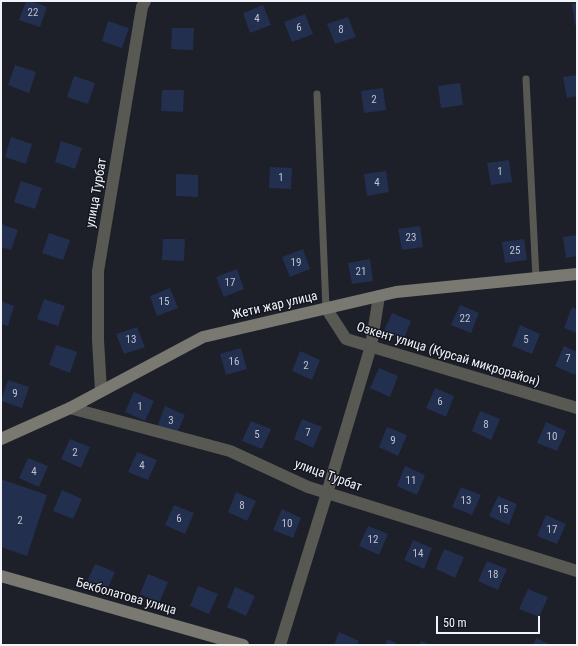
<!DOCTYPE html>
<html>
<head>
<meta charset="utf-8">
<style>
	body { margin:0 }
	#map { position:relative; width:578px; height:646px; overflow:hidden; background:#1d2029; font-family:"Roboto Condensed",sans-serif }
	canvas { display:block }
	.frame { position:absolute; inset:0; border:2px solid #f1f3f9; pointer-events:none }
	.scale { position:absolute; left:436px; top:616px; width:104px; height:18px; box-sizing:border-box; border:2px solid #f1f3f9; border-top:0; padding-left:5px; font-size:12px; line-height:14px; white-space:nowrap; color:#f1f3f9; -webkit-text-stroke:3px #14171f; paint-order:stroke }
</style>
</head>
<body>
<div id="map">
<canvas width="578" height="646"></canvas>
<div class="frame"></div>
<div class="scale">50 m</div>
</div>
<script>
const context = document.querySelector('canvas').getContext('2d');
context.lineJoin = 'round';
function fillPath(path, color) {
  context.fillStyle = color;
  context.fill(path, 'evenodd');
}
function stroke(path, color, width, dash) {
  context.strokeStyle = color;
  context.lineWidth = width;
  context.lineCap = dash ? 'butt' : 'round';
  context.setLineDash(dash || []);
  context.stroke(path);
}
function write(font, color, halo, rows, align = 'center') {
  context.font = font + ' "Roboto Condensed",sans-serif';
  context.lineWidth = 3;
  context.setLineDash([]);
  context.textBaseline = 'middle';
  context.strokeStyle = halo;
  context.fillStyle = color;
  for (const [text, x, y, turn = 0] of rows) {
    context.save();
    context.translate(x, y);
    context.rotate((+turn || 0) * Math.PI / 180);
    context.textAlign = isNaN(turn) ? turn : align;
    if (halo) context.strokeText(text, 0, 0);
    context.fillText(text, 0, 0);
    context.restore();
  }
}
const building = new Path2D(`
	M26,1H31L47,7L40,27L19,20Z
	M577,3V25H575L572,4Z
	M263,5L271,25L250,33L243,13Z
	M305,14L313,34L292,42L284,22Z
	M348,17L356,37L335,44L327,24Z
	M108,21L129,28L122,48L102,41Z
	M172,28H194L193,50L171,49Z
	M15,65L36,72L29,93L8,85Z
	M577,75V96L567,98L563,77Z
	M74,76L95,83L88,104L67,97Z
	M460,83L463,105L441,108L438,86Z
	M383,88L386,110L364,113L361,91Z
	M162,90H184L183,112L161,111Z
	M11,137L32,144L26,164L5,157Z
	M61,141L82,148L75,169L55,162Z
	M509,160L512,182L491,185L487,163Z
	M270,167L292,168L291,189L269,188Z
	M386,171L389,192L367,196L364,174Z
	M176,174L198,175V197L176,196Z
	M21,181L42,188L35,209L14,202Z
	M1,224L18,230L11,250L1,247Z
	M420,226L423,247L402,250L398,229Z
	M49,233L70,240L63,260L42,253Z
	M577,235V256L566,258L563,237Z
	M163,239H185L184,261L162,260Z
	M524,239L527,260L505,263L502,242Z
	M303,249L310,269L290,277L282,257Z
	M370,259L373,281L352,284L348,263Z
	M237,269L244,289L224,297L216,277Z
	M170,288L178,308L157,316L150,296Z
	M44,299L65,306L58,326L37,319Z
	M1,301L14,306L8,326L1,324Z
	M460,305L479,313L471,333L451,325Z
	M572,307L577,310V333L564,328Z
	M392,313L411,321L403,341L383,333Z
	M520,325L540,334L532,354L512,346Z
	M137,327L145,347L124,354L116,334Z
	M56,345L77,352L70,373L49,365Z
	M564,346L577,352V369L575,375L555,366Z
	M241,348L247,369L226,375L220,354Z
	M300,351L320,360L312,380L292,371Z
	M379,368L398,376L390,397L370,388Z
	M8,380L29,387L22,408L1,401Z
	M435,388L454,396L446,417L426,408Z
	M134,392L154,401L145,421L125,412Z
	M165,406L185,415L176,435L157,427Z
	M480,411L500,419L491,440L472,431Z
	M302,419L322,427L313,448L294,439Z
	M251,421L271,429L262,449L242,441Z
	M546,422L566,431L557,451L537,443Z
	M387,427L407,435L398,456L379,447Z
	M70,439L90,447L81,468L61,459Z
	M137,452L157,460L148,480L128,472Z
	M28,458L48,466L39,487L19,478Z
	M405,466L425,475L417,495L397,486Z
	M1,479L47,495L27,556L1,547Z
	M461,487L481,495L472,515L452,507Z
	M62,490L82,499L73,519L53,511Z
	M236,492L256,501L247,521L228,512Z
	M498,496L517,504L509,525L489,516Z
	M174,505L194,513L185,534L165,525Z
	M282,509L301,518L293,538L273,530Z
	M546,515L566,524L557,544L537,536Z
	M368,526L388,534L379,555L359,546Z
	M413,540L432,548L424,569L404,560Z
	M444,549L464,557L455,578L436,569Z
	M487,561L507,569L498,590L478,581Z
	M95,564L115,572L106,592L86,584Z
	M148,574L168,582L159,603L140,594Z
	M198,586L218,594L209,614L190,606Z
	M235,587L255,596L246,616L227,607Z
	M528,589L548,597L539,617L519,609Z
	M339,632L359,641L357,645H334Z
	M536,638L551,645H533Z
	M387,639L400,645H385Z
	M421,641L431,645H419Z`);
const lane = new Path2D(`
	M526,79L536,278
	M317,94L326,308`);
const street = new Path2D(`
	M326,308L346,339L577,408
	M101,391L98,340V271L142,7L145,1
	M70,408L230,451L308,487L577,571
	M280,645L327,493L371,346L379,296`);
const secondary = new Path2D(`
	M1,439L70,408L203,337L396,292L577,274
	M1,576L243,645`);
const numberNames = [
	["22",33,13],
	["4",257,19],
	["6",299,28],
	["8",341,30],
	["2",374,100],
	["1",500,172],
	["1",281,178],
	["4",377,183],
	["23",411,238],
	["25",515,251],
	["19",296,263],
	["21",361,272],
	["17",230,283],
	["15",164,302],
	["22",465,319],
	["13",131,340],
	["5",526,340],
	["7",568,359],
	["16",234,362],
	["2",306,366],
	["9",15,394],
	["6",440,402],
	["1",140,407],
	["3",171,421],
	["8",486,425],
	["7",308,433],
	["5",257,435],
	["10",552,437],
	["9",393,441],
	["2",75,453],
	["4",142,466],
	["4",34,472],
	["11",411,481],
	["13",466,501],
	["8",242,506],
	["15",503,510],
	["6",179,519],
	["2",20,521],
	["10",287,524],
	["17",552,530],
	["12",373,540],
	["14",418,554],
	["18",493,575]
];
const streetNames = [
	["улица Турбат",97,193,-80],
	["Жети жар улица",275,306,-13],
	["Озкент улица (Курсай микрорайон)",448,355,17],
	["улица Турбат",328,476,20],
	["Бекболатова улица",126,597,16]
];
fillPath(building, '#222f4f');
stroke(lane, '#595954', 7);
stroke(street, '#595954', 12);
stroke(secondary, '#797871', 12);
write('11px', '#bdc2ce', null, numberNames);
write('13px', '#f1f3f9', '#14171f', streetNames);
</script>
</body>
</html>
